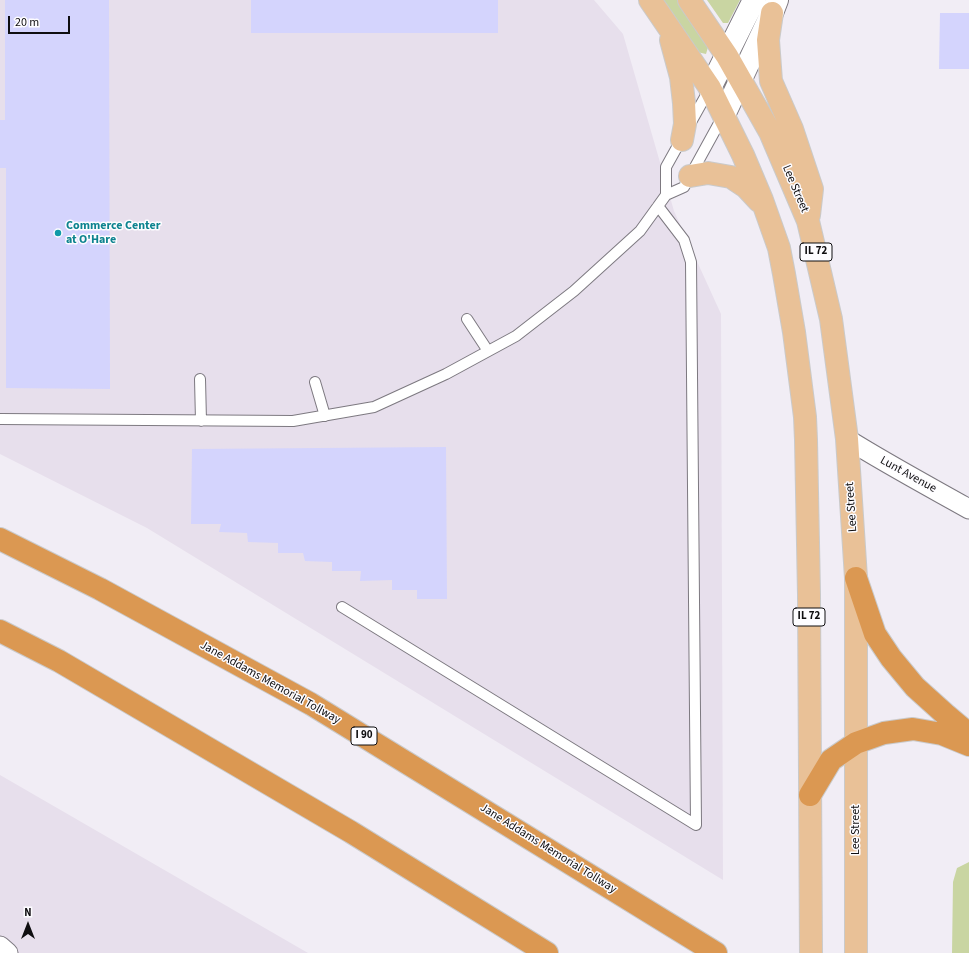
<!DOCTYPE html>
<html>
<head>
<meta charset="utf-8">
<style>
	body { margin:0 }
	#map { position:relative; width:969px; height:953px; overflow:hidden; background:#f1edf5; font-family:"Source Sans 3",sans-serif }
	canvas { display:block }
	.north { position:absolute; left:8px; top:905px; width:40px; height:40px; -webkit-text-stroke:3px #fdfcff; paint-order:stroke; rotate:0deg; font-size:11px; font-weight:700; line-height:16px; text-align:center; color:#0f0e10 }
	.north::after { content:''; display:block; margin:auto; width:14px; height:18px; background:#0f0e10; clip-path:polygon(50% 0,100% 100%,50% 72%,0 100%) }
	.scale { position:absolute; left:8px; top:16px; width:62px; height:18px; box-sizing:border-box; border:2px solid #0f0e10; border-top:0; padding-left:5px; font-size:12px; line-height:14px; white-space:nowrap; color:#0f0e10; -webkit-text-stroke:3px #fdfcff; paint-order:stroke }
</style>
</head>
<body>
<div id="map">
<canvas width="969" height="953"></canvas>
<div class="north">N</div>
<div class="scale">20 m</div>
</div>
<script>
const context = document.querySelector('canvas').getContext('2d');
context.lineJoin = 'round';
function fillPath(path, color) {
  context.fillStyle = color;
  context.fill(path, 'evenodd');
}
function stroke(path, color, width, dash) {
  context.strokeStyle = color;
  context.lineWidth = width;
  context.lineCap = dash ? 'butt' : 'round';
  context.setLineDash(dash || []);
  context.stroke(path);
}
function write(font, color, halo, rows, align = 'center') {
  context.font = font + ' "Source Sans 3",sans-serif';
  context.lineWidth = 3;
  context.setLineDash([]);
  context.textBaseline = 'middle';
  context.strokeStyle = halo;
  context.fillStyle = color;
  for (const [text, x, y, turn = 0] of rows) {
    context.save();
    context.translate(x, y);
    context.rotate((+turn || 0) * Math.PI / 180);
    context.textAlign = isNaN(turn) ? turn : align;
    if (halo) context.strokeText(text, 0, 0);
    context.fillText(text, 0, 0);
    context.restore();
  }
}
const built = new Path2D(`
	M0,0H594L623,34L674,211L721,314L723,880L147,528L0,454Z
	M0,775L308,953H0Z`);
const green = new Path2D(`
	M663,0H678L709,44L706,54L697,52Z
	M707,0H740L728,23H723Z
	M969,862V953H952L953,882L957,868Z`);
const building = new Path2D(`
	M5,0H109L110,389L6,388V168H0V120H5Z
	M251,0H498V33H251Z
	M940,13H969V69H939Z
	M446,447L447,599H417V590H392V580L360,581L361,571H332V562L305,561L303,553H278V543L248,542L247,533L219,532L221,524H191L192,449Z`);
const lane = new Path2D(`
	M666,195V167L710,88
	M467,319L488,351
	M200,379L201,421
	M315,382L325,416
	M0,419L293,421L374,407L446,374L516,336L574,291L640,231L666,195L684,187L723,116
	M342,607L696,825L691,262L684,240L658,206`);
const street = new Path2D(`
	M847,439C887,464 928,486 969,509
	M0,946L8,953`);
const secondary = new Path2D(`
	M710,88L754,0
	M724,115L772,13L777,0`);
const primary = new Path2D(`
	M650,0L710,88L743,155L762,200L779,248L784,274L794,332L805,417L806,440L809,595L811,953
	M689,0L727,56L770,132L808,221L831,319L847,439L856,578V953
	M772,13L768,40L771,81L792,129L812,189L809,215
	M671,40L681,77L684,103L685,124L682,140
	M690,176L708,173L731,177L746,187L759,201`);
const highway = new Path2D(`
	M0,539L100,589L311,704L716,953
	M856,578L875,634L891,658L915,687L945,714L969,734
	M0,631L59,661L351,832L547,953
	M810,795L831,760L856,743L884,733L913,729L942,734L969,745`);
const markers = [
	[58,233,4,"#0f9aa8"]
];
const shields = [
	[816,252,32],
	[809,617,32],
	[364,736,26]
];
const shieldNames = [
	["IL 72",816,252],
	["IL 72",809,617],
	["I 90",364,736]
];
const streetNames = [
	["Lee Street",795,189,67],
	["Lunt Avenue",908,475,29],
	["Lee Street",852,507,-94],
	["Jane Addams Memorial Tollway",270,683,29],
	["Lee Street",856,830,-90],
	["Jane Addams Memorial Tollway",548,849,32]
];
const cultureNames = [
	["Commerce Center",66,226],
	["at O'Hare",66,240]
];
fillPath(built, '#e7dfec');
fillPath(green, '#c9d5a2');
fillPath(building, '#d4d4fd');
stroke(lane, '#7d7980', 12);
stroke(street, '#7d7980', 21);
stroke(secondary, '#7d7980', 24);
stroke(primary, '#cacaca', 24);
stroke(highway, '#cacaca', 24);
stroke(lane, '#fff', 10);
stroke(street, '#fff', 19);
stroke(secondary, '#fff', 22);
stroke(primary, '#e9c197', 22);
stroke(highway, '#db9852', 22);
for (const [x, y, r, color] of markers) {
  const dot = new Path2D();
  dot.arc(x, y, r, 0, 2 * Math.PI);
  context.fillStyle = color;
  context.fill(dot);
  stroke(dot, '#fdfcff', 1.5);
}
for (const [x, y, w] of shields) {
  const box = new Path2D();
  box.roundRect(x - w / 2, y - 9, w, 18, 3);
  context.fillStyle = '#fdfcff';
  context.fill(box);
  stroke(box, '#0f0e10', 1);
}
write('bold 11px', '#0f0e10', null, shieldNames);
write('12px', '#0f0e10', '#fdfcff', streetNames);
write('bold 12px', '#0d838f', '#fdfcff', cultureNames, 'left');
</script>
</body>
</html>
